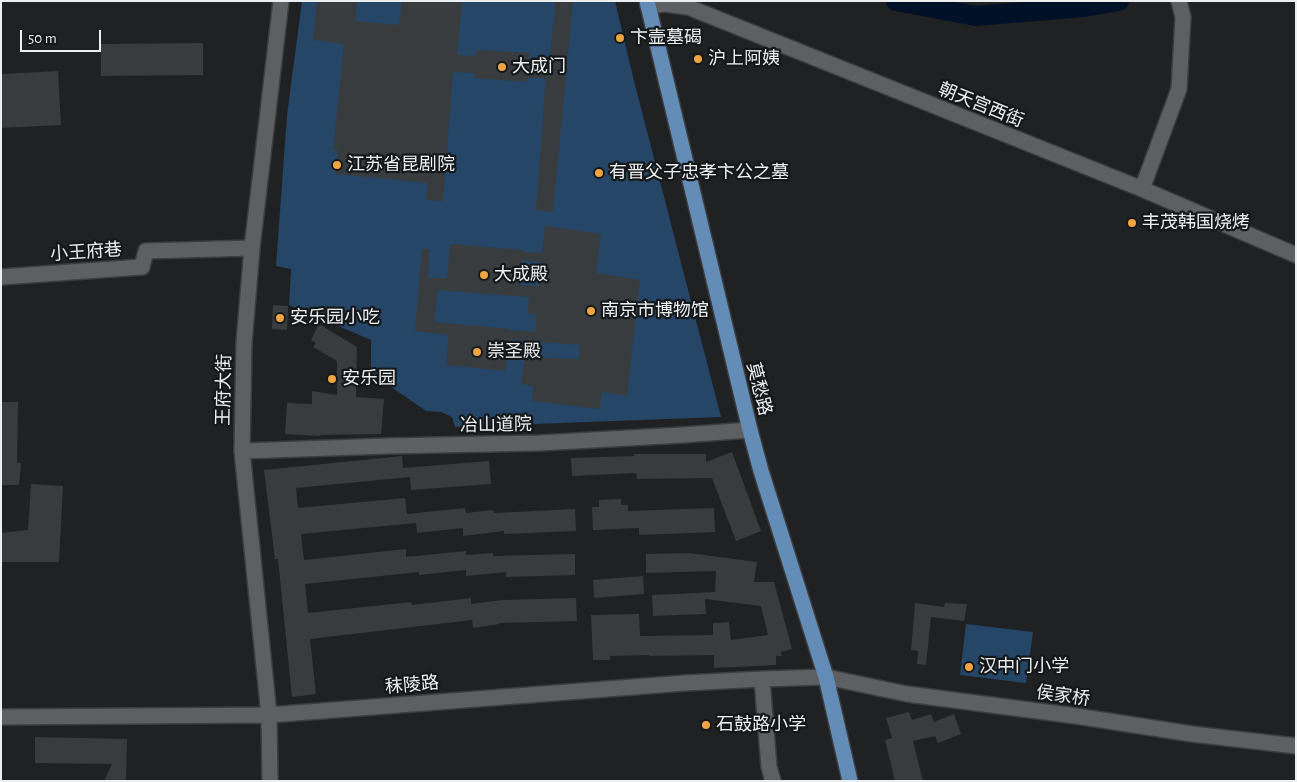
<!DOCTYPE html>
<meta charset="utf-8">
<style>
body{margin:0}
#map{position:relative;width:1297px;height:782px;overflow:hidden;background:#1f2123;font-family:"Alegreya Sans",sans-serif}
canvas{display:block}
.frame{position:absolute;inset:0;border:2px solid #edeef0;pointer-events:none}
.scale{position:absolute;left:20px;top:30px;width:81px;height:22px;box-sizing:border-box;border:2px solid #edeef0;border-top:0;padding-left:6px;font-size:15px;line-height:18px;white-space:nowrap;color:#edeef0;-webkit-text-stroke:4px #15181a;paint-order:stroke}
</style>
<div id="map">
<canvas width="1297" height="782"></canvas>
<div class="frame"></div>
<div class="scale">50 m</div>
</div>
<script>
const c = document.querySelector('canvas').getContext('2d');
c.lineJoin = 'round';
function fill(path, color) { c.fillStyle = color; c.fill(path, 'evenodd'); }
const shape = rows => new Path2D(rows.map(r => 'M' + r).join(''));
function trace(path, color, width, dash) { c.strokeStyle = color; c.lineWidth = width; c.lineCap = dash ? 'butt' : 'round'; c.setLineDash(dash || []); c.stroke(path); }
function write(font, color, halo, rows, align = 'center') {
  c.font = font + ' "Alegreya Sans","Noto Sans SC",sans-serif'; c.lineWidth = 4.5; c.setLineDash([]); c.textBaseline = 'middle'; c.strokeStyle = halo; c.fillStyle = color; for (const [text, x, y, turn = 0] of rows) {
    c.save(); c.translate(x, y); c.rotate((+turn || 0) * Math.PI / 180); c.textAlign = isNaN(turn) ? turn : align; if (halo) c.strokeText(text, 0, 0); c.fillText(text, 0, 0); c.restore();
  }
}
const green = shape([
 [302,1,615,1,634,81,721,417,455,427,452,417,441,412,426,411,371,373,371,340,289,305,291,269,276,266,287,115],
 [966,624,1033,632,1026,683,960,675]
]);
const river = shape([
 [896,1,976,16,1084,7,1119,1]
]);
const building = shape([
 [317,1,357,1,355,21,399,25,402,1,462,1,457,55,476,56,477,50,530,53,529,61,549,62,556,1,573,1,553,212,536,210,546,78,528,78,528,82,475,78,475,73,453,72,443,201,426,200,428,183,336,174,338,150,333,150,344,44,313,40],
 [203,43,203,75,101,76,101,44],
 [58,71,61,125,1,128,1,74],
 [545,226,601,234,596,273,640,280,627,396,602,392,600,409,532,401,533,386,521,384,525,357,579,359,580,345,509,339,505,371,446,365,449,335,415,331,422,249,429,249,428,278,447,278,450,244,523,250,523,252,542,253],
 [522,260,541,262,539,286,520,285],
 [437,290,529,297,528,314,536,314,535,332,509,330,510,329,435,322],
 [273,305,288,306,287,330,272,329],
 [319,324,357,347,356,397,384,399,381,434,320,435,320,436,285,434,287,403,312,404,312,391,337,395,337,361,313,347,316,343,311,340],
 [1,402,18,402,17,463,21,463,19,485,1,485],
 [732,452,761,531,736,541,712,478,637,479,636,473,572,476,571,458,634,456,634,454,706,454,706,462],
 [402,456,403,468,489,461,491,484,411,490,410,477,296,488,298,508,405,498,407,514,465,508,466,513,493,510,494,513,575,509,576,531,504,534,504,531,463,536,463,528,417,533,416,523,301,534,304,560,406,549,406,557,466,551,466,555,493,553,493,556,575,554,575,575,506,577,506,572,466,576,466,570,419,575,419,572,305,584,308,613,411,602,412,605,471,598,471,604,502,600,576,598,577,621,499,623,499,624,473,628,472,620,310,639,316,694,292,697,278,559,275,559,264,470],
 [31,484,63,486,59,562,1,562,1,533,28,530],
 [621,499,621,505,628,505,628,511,714,508,715,532,639,535,639,528,593,530,592,507,599,507,599,500],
 [689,553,757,562,754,582,774,582,792,649,781,652,782,656,776,656,776,665,714,668,714,655,649,656,649,655,610,656,610,660,593,660,591,615,639,614,640,636,713,635,713,623,729,622,731,640,768,635,761,606,705,599,706,614,653,616,652,595,715,592,716,571,646,573,646,554],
 [643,576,644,594,594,598,593,580],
 [915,603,944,607,945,603,967,604,964,621,931,617,926,665,917,664,918,651,911,650],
 [909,712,912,720,931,714,934,722,954,714,961,734,938,743,935,736,913,741,923,781,895,781,885,740,892,738,886,718],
 [35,737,127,739,126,781,104,781,112,764,35,763]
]);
const minor = shape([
 [648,6,664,4,688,7,1142,189,1296,255],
 [1142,189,1179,89,1183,17,1179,1],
 [1,277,142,267,146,251,252,248],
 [242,451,387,446,539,443,682,435,750,430],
 [762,679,769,767,773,781],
 [1,717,269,715,685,683,762,679,826,677,907,694,1076,716,1192,734,1296,746],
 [270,781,269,715,242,451,244,343,252,248,281,1]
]);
const major = shape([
 [647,1,750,430,761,471,826,677,850,781]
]);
const markers = [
 [620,38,5,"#f1a540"],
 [698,59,5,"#f1a540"],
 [502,67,5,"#f1a540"],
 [337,165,5,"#f1a540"],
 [599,173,5,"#f1a540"],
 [1132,223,5,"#f1a540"],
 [484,275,5,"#f1a540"],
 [591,311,5,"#f1a540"],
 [280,318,5,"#f1a540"],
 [477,352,5,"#f1a540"],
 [332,379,5,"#f1a540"],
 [969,667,5,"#f1a540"],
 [706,725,5,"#f1a540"]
];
const poiNames = [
 ["卞壸墓碣",630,38],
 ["沪上阿姨",708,59],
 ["大成门",512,67],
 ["江苏省昆剧院",347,165],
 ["有晋父子忠孝卞公之墓",609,173],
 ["丰茂韩国烧烤",1142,223],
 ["大成殿",494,275],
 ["南京市博物馆",601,311],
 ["安乐园小吃",290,318],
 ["崇圣殿",487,352],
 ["安乐园",342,379],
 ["汉中门小学",979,667],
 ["石鼓路小学",716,725]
];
const streetNames = [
 ["朝天宫西街",981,105,22],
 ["小王府巷",86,252,-4],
 ["莫愁路",759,389,76],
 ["王府大街",224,390,-89],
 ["冶山道院",496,425,-1],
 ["秣陵路",412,685,-5],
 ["侯家桥",1063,696,8]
];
fill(green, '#254666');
trace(river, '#001128', 20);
fill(building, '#393c3e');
trace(minor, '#3b3d3f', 18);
trace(major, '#3b3d3f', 18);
trace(minor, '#5d5f62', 15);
trace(major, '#638db7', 15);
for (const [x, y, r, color] of markers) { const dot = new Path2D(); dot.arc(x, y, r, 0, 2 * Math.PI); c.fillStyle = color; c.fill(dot); trace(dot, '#15181a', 2); }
write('18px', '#edeef0', '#15181a', poiNames, 'left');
write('18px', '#edeef0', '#15181a', streetNames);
</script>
